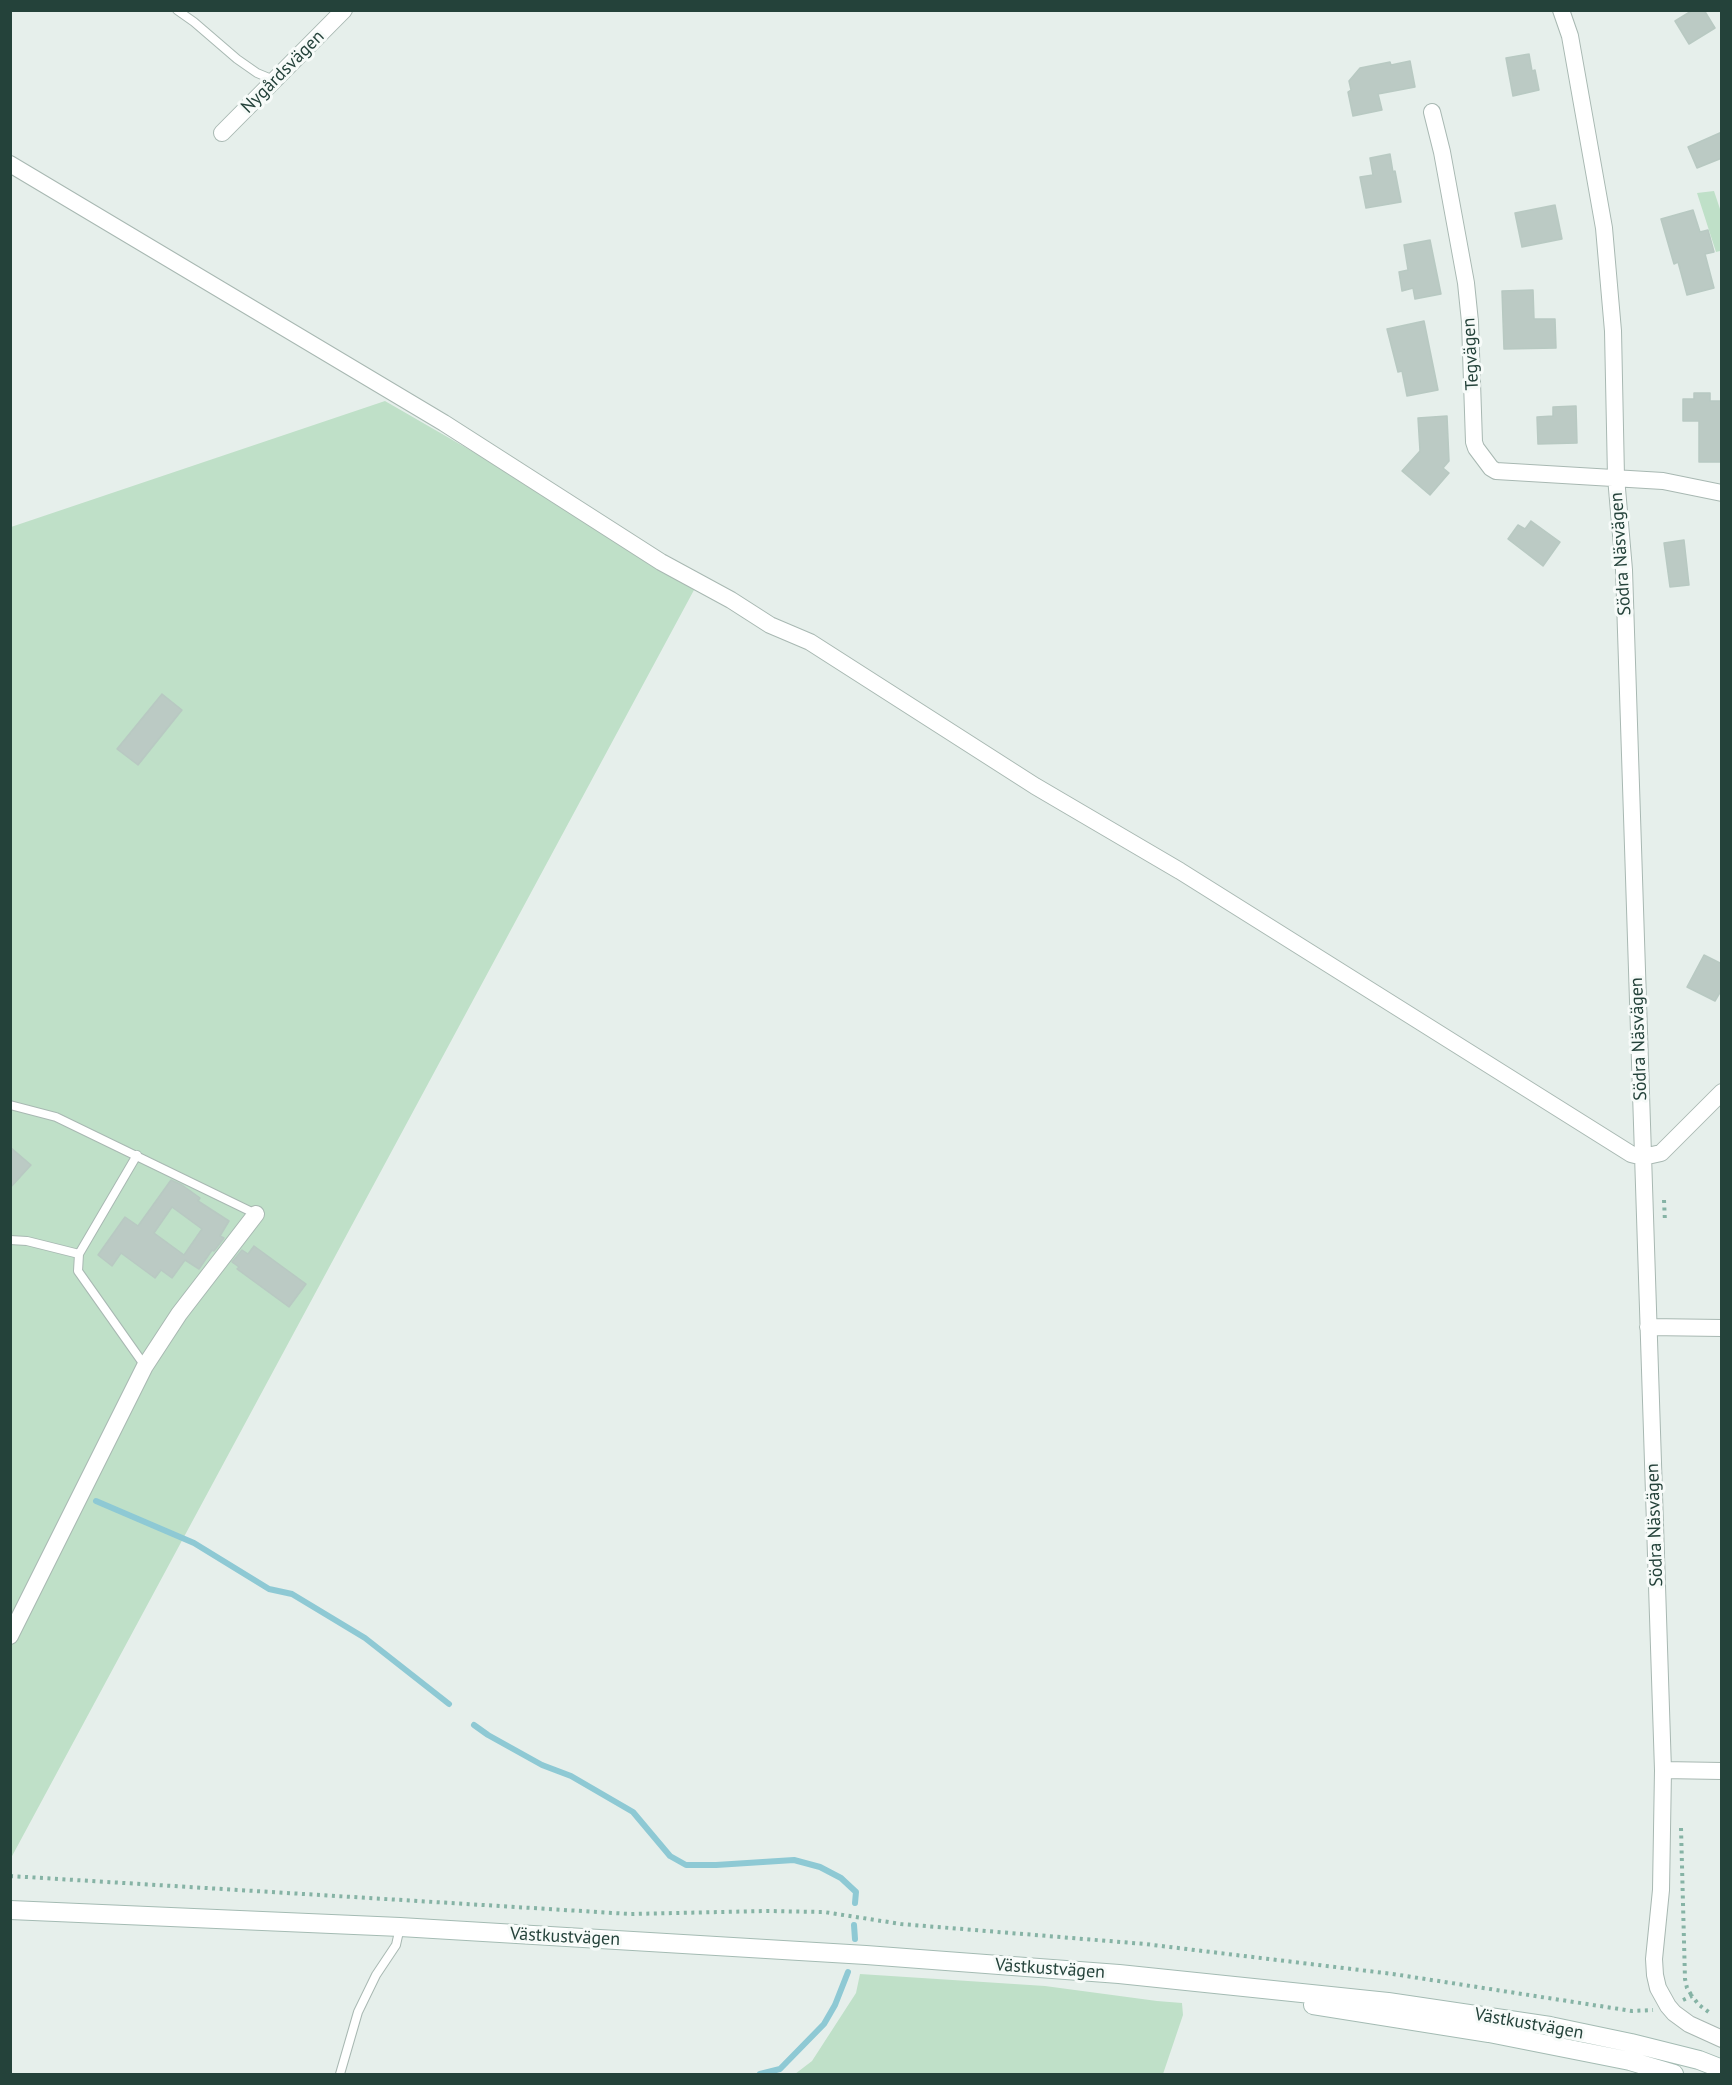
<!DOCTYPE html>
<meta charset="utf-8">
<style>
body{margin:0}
#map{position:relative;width:1732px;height:2085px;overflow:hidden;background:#e6efeb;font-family:"PT Sans",sans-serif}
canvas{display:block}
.frame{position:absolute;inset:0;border:12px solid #24423a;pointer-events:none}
</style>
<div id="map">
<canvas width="1732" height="2085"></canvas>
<div class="frame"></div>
</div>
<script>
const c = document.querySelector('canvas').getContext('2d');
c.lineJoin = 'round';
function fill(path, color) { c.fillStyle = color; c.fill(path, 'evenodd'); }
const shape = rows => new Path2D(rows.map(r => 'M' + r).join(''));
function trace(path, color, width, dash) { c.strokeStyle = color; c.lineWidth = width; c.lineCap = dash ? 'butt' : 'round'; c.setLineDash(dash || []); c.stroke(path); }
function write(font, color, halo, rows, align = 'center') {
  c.font = font + ' "PT Sans",sans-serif'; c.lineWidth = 6; c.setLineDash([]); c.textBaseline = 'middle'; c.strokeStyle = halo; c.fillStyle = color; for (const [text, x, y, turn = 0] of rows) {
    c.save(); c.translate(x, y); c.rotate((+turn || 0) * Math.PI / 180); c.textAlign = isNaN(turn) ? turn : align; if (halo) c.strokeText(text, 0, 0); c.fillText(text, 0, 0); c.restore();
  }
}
const green = shape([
 [1714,191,1721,212,1721,255,1720,251,1716,252,1697,193],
 [385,401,522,480,694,590,11,1858,11,527],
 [860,1974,1045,1986,1157,2001,1182,2003,1183,2015,1163,2074,795,2074,812,2061,856,1993]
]);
const stream = shape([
 [96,1501,194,1543,269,1589,292,1594,365,1638,449,1704],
 [474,1725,488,1735,542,1765,571,1776,633,1812,670,1856,686,1865,716,1865,794,1860,820,1867,841,1878,856,1892,855,1903],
 [854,1925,855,1939],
 [760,2074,780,2069,824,2024,835,2005,848,1972]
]);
const building = shape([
 [1693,10,1704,10,1715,28,1689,44,1675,21,1693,10],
 [1529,54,1532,71,1535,70,1539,90,1513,96,1506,58,1529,54],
 [1410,61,1415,87,1378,94,1382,110,1353,116,1348,92,1351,90,1349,81,1360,68,1390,62,1391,65,1410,61],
 [1722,132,1722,158,1697,168,1688,147,1722,132],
 [1390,154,1393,172,1395,171,1401,202,1366,208,1360,177,1373,175,1370,158,1390,154],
 [1555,205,1562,239,1522,247,1515,213,1555,205],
 [1693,210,1700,232,1708,230,1714,252,1705,254,1714,288,1687,295,1678,262,1674,264,1661,219,1693,210],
 [1430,240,1441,294,1415,299,1413,288,1402,291,1399,272,1408,270,1404,245,1430,240],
 [1533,290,1534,319,1555,319,1556,348,1504,349,1502,291,1533,290],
 [1424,321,1438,390,1407,396,1402,371,1398,372,1387,329,1424,321],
 [1694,393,1710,393,1710,401,1722,401,1722,462,1699,462,1699,421,1683,421,1683,399,1694,399,1694,393],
 [1576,406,1577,443,1538,444,1537,417,1553,416,1553,407,1576,406],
 [1447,416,1449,461,1443,468,1449,473,1430,495,1402,471,1420,451,1418,418,1447,416],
 [1531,521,1560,542,1543,566,1508,539,1518,525,1525,529,1531,521],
 [1684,540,1689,585,1670,587,1664,543,1684,540],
 [162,694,182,710,138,765,117,749,162,694],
 [1704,955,1722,964,1722,989,1715,1001,1687,987,1704,955],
 [10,1147,31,1165,10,1188,10,1147],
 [171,1180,182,1185,200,1198,198,1201,229,1221,220,1236,224,1238,214,1251,212,1250,199,1269,185,1260,172,1278,161,1270,155,1278,121,1253,112,1266,98,1255,125,1217,138,1226,171,1180],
 [172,1207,202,1229,184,1255,154,1233,172,1207],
 [254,1246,306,1284,289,1307,237,1269,239,1267,232,1262,242,1250,248,1254,254,1246]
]);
const path = shape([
 [1664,1200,1665,1222],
 [1681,1828,1685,1979,1687,1988,1692,1996],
 [10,1876,630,1914,767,1911,824,1912,901,1924,1145,1944,1393,1974,1632,2011,1653,2010],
 [1683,2000,1692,1996,1699,2005,1710,2013]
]);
const lane = shape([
 [177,10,194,22,237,59,257,73,274,80],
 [10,1105,56,1117,256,1214],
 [137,1155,79,1254,78,1271,145,1366],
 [10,1240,27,1241,79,1254],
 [340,2074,358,2012,376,1975,396,1945,400,1927]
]);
const street = shape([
 [1561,10,1570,36,1604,228,1613,331,1616,477,1624,570,1663,1770,1661,1890,1654,1959,1655,1975,1658,1988,1668,2006,1674,2013,1689,2024,1722,2039],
 [1432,112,1442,152,1466,283,1470,322,1474,442,1476,448,1491,468,1496,471,1663,481,1722,493],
 [222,133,344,10],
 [10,164,444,423,661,562,731,600,770,625,810,642,1035,786,1180,871,1631,1154,1643,1157,1661,1153,1722,1092],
 [1648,1327,1722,1328],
 [10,1636,145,1366,179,1314,256,1214],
 [1663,1770,1722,1771]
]);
const secondary = shape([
 [10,1910,400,1927,866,1955,1119,1974,1388,2002,1550,2026,1631,2043,1699,2060,1722,2069],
 [1313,2005,1489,2033,1630,2061,1674,2074]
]);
const streetNames = [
 ["Nygårdsvägen",283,72,-45],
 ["Tegvägen",1471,354,-93],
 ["Södra Näsvägen",1621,554,-94],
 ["Södra Näsvägen",1639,1039,-92],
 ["Södra Näsvägen",1655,1525,-92],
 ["Västkustvägen",565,1937,3],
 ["Västkustvägen",1050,1969,4],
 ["Västkustvägen",1529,2024,10]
];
fill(green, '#bfe0c8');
trace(stream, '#8ec9d4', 6);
fill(building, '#bbcac4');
trace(building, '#b8c9c2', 1.5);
trace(lane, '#a8b8b2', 10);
trace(street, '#a8b8b2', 18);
trace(secondary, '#a4bbb3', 20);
trace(path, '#86b3a5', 4, [3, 4.5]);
trace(lane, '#fff', 8);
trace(street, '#fff', 16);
trace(secondary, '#fff', 18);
write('18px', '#24423a', '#f7fbf9', streetNames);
</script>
